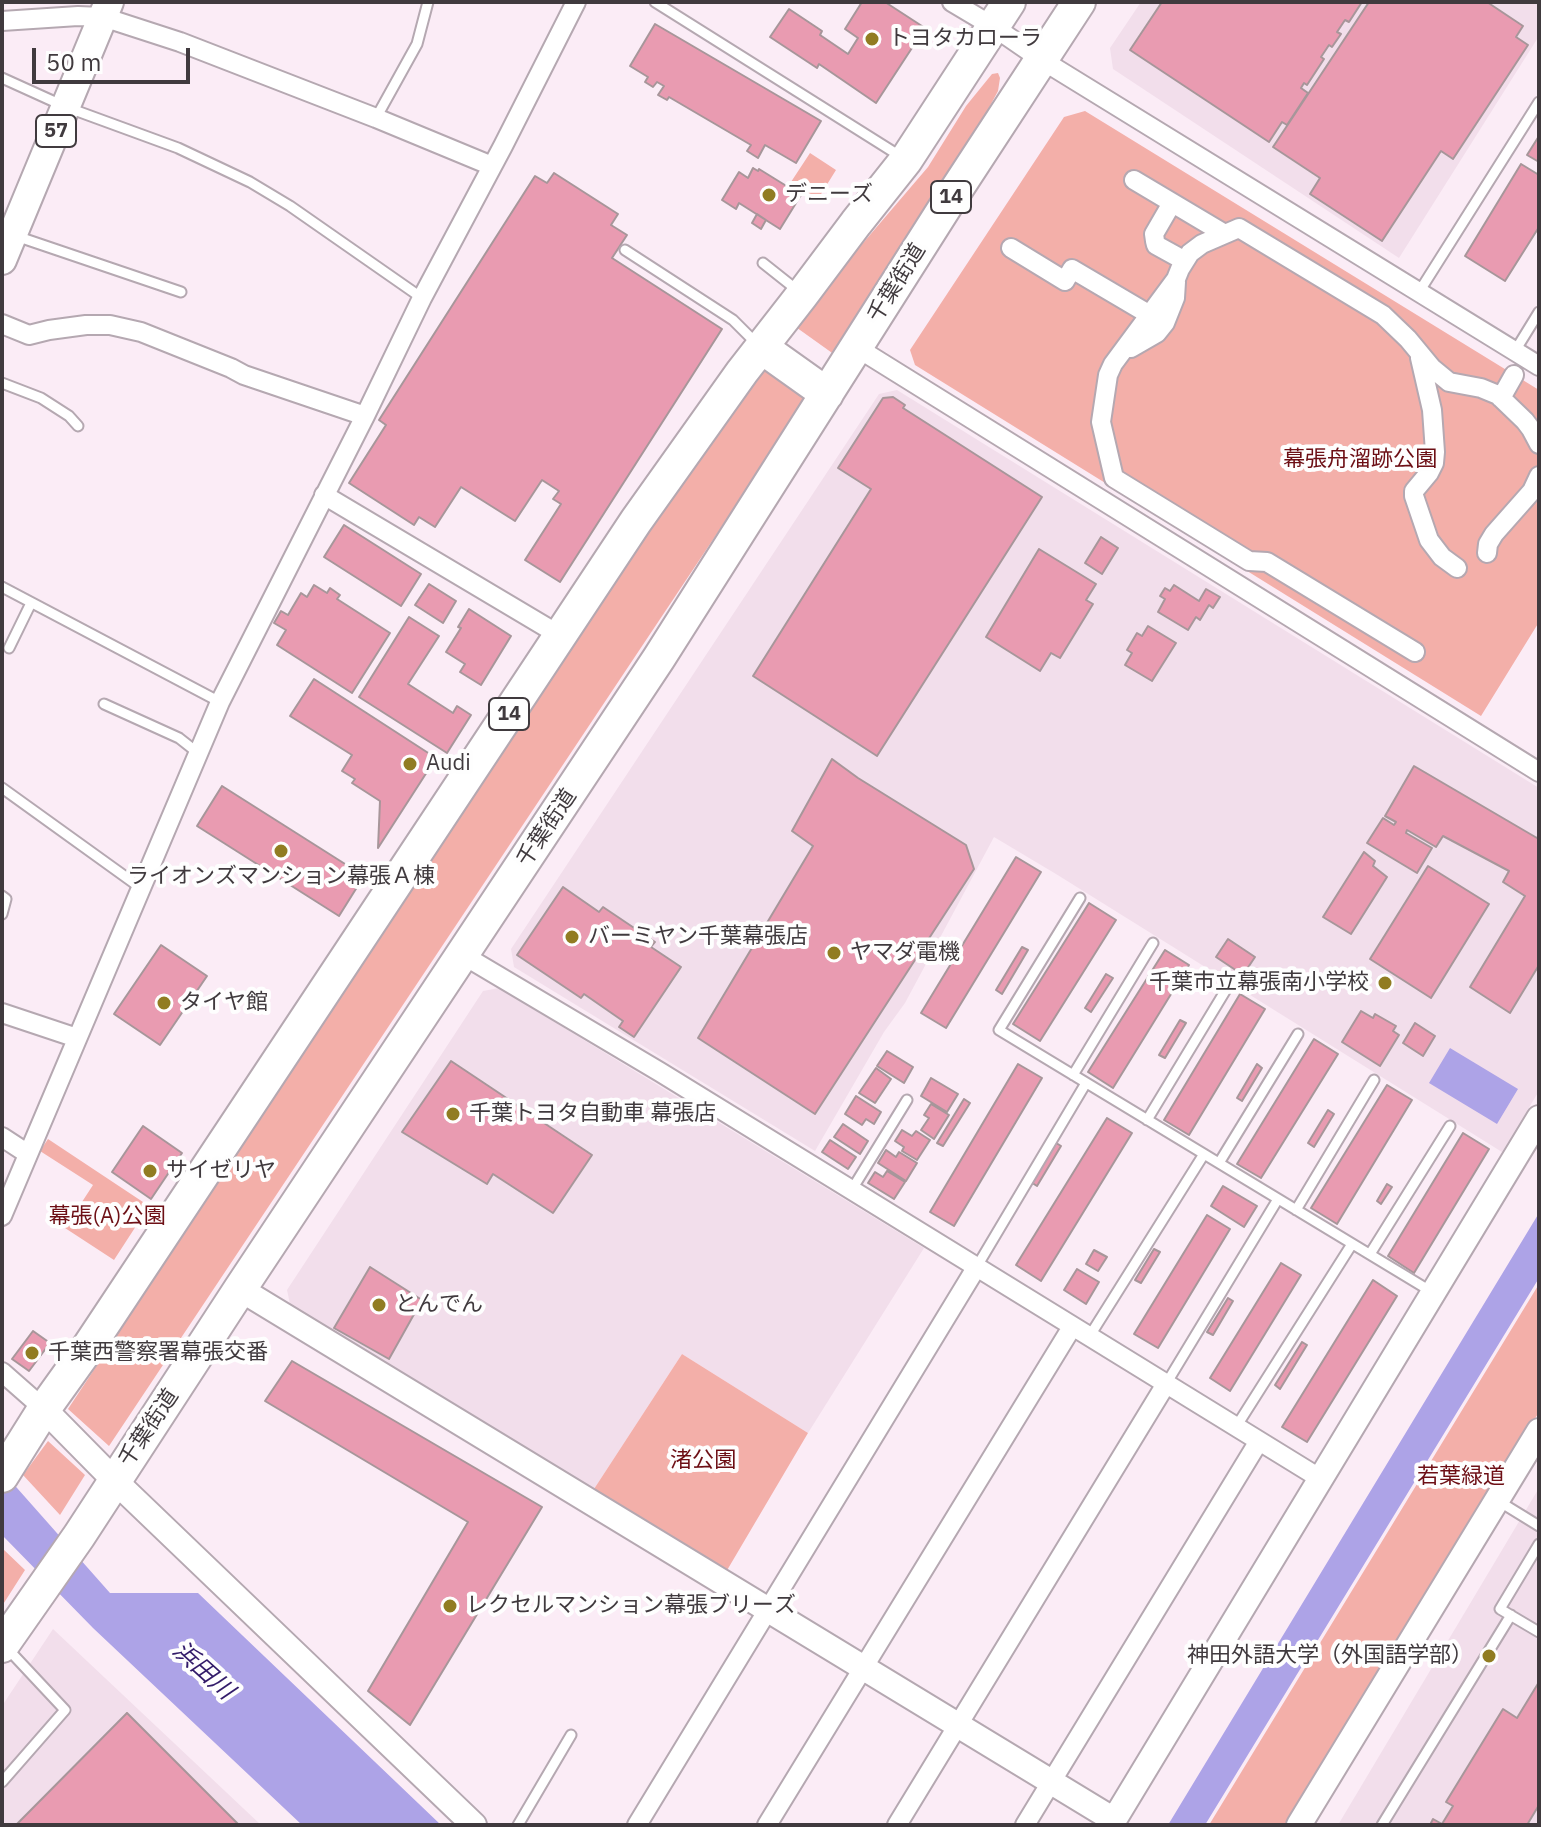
<!DOCTYPE html>
<meta charset="utf-8">
<style>
body{margin:0}
#map{position:relative;width:1541px;height:1827px;overflow:hidden;background:#fbecf6;font-family:"IBM Plex Sans",sans-serif}
canvas{display:block}
.frame{position:absolute;inset:0;border:4px solid #403a3e;pointer-events:none}
.scale{position:absolute;left:32px;top:48px;width:158px;height:36px;box-sizing:border-box;border:4px solid #403a3e;border-top:0;padding-left:10px;font-size:24px;line-height:28px;white-space:nowrap;color:#403a3e;-webkit-text-stroke:6px #fefefe;paint-order:stroke}
</style>
<div id="map">
<canvas width="1541" height="1827"></canvas>
<div class="frame"></div>
<div class="scale">50 m</div>
</div>
<script>
const c = document.querySelector('canvas').getContext('2d');
c.lineJoin = 'round';
function fill(path, color) { c.fillStyle = color; c.fill(path, 'evenodd'); }
const shape = rows => new Path2D(rows.map(r => 'M' + r).join(''));
function trace(path, color, width, dash) { c.strokeStyle = color; c.lineWidth = width; c.lineCap = dash ? 'butt' : 'round'; c.setLineDash(dash || []); c.stroke(path); }
function write(font, color, halo, rows, align = 'center') {
  c.font = font + ' "IBM Plex Sans","Noto Sans JP",sans-serif'; c.lineWidth = 8; c.setLineDash([]); c.textBaseline = 'middle'; c.strokeStyle = halo; c.fillStyle = color; for (const [text, x, y, turn = 0] of rows) {
    c.save(); c.translate(x, y); c.rotate((+turn || 0) * Math.PI / 180); c.textAlign = isNaN(turn) ? turn : align; if (halo) c.strokeText(text, 0, 0); c.fillText(text, 0, 0); c.restore();
  }
}
const built = shape([
 [1141,2,1539,2,1539,36,1399,258,1113,69,1110,48],
 [897,390,1539,788,1539,1091,1502,1152,1056,874,994,837,905,1003,884,1032,815,1151,514,967,511,949,879,394],
 [499,988,924,1248,808,1433,682,1354,594,1489,290,1304,287,1290,483,991],
 [1539,1488,1539,1825,1338,1825],
 [53,1629,261,1825,2,1825,2,1706]
]);
const green = shape([
 [998,73,1000,78,998,91,983,119,835,355,793,325,928,167,966,106,992,74],
 [1085,111,1539,390,1539,622,1481,716,915,365,910,350,1064,117],
 [810,153,836,170,818,199,791,182],
 [760,367,764,368,805,397,806,400,109,1446,68,1409,582,632],
 [48,1139,149,1206,114,1260,65,1228,93,1185,40,1151],
 [1539,1284,1539,1412,1287,1825,1209,1825],
 [682,1354,808,1433,726,1572,594,1489],
 [48,1441,85,1475,60,1515,23,1475],
 [2,1548,25,1570,2,1606]
]);
const water = shape([
 [1450,1048,1518,1089,1497,1124,1429,1083],
 [1539,1213,1539,1278,1205,1825,1168,1825],
 [2,1471,110,1593,198,1593,441,1825,302,1825,93,1628,2,1535]
]);
const building = shape([
 [862,2,885,2,925,28,876,103,819,64,817,68,770,37,789,9,822,31,820,35,848,54,858,38,845,29,862,2],
 [1162,2,1362,2,1349,22,1345,20,1337,32,1341,34,1332,47,1329,45,1321,57,1324,59,1307,85,1304,83,1301,88,1308,93,1287,125,1282,122,1269,142,1130,50,1162,2],
 [1369,2,1487,2,1523,26,1516,37,1528,45,1453,159,1441,151,1382,241,1310,194,1320,178,1273,147,1369,2],
 [655,24,821,121,796,163,765,145,758,158,747,151,751,145,669,97,667,100,658,95,664,86,657,82,653,87,645,82,648,77,630,66,655,24],
 [1539,136,1539,162,1527,155,1539,136],
 [1521,164,1539,175,1539,227,1505,281,1465,256,1521,164],
 [753,168,758,171,759,169,801,195,780,229,739,203,736,209,722,200,739,172,748,178,753,168],
 [554,173,618,214,611,225,627,235,612,258,722,329,560,582,525,560,561,504,553,499,559,491,542,480,515,521,461,487,435,527,419,517,414,525,349,483,386,425,379,420,535,176,547,183,554,173],
 [757,214,766,220,761,229,752,223,757,214],
 [893,397,905,405,903,408,1042,497,877,756,753,676,871,489,838,468,883,398,893,397],
 [344,525,421,574,401,606,324,557,344,525],
 [1101,537,1118,548,1102,574,1085,563,1101,537],
 [1039,549,1096,584,1086,600,1093,604,1060,658,1051,653,1040,671,986,637,1039,549],
 [429,584,456,601,443,623,415,605,429,584],
 [314,585,327,593,330,588,340,595,337,599,390,633,352,693,277,645,286,630,274,623,281,611,288,615,301,593,307,597,314,585],
 [1174,585,1199,601,1206,589,1220,597,1213,608,1209,605,1200,620,1196,617,1188,630,1158,612,1165,599,1160,596,1165,588,1170,591,1174,585],
 [469,609,511,636,481,685,460,672,465,664,446,652,461,628,458,627,469,609],
 [409,617,439,636,408,684,453,713,457,706,471,715,447,753,359,697,409,617],
 [1148,626,1176,643,1152,681,1125,665,1132,653,1127,650,1137,633,1142,636,1148,626],
 [314,679,436,758,378,848,380,801,352,783,355,779,342,771,352,755,290,716,314,679],
 [832,759,858,778,966,845,974,869,815,1114,698,1038,813,846,792,831,832,759],
 [1414,766,1537,838,1539,836,1539,965,1510,1013,1470,987,1525,896,1503,882,1509,871,1443,836,1436,847,1407,830,1406,833,1432,848,1417,873,1367,843,1383,818,1394,825,1396,822,1385,816,1414,766],
 [222,786,364,876,339,916,197,826,222,786],
 [1364,852,1375,861,1373,866,1387,877,1351,934,1323,917,1364,852],
 [1016,857,1041,872,946,1028,921,1013,1016,857],
 [1428,866,1489,904,1431,998,1370,959,1428,866],
 [563,887,599,912,603,907,655,942,651,947,681,967,634,1037,619,1027,623,1021,584,994,581,998,517,955,563,887],
 [1089,903,1116,920,1040,1041,1013,1024,1089,903],
 [1228,939,1255,957,1243,975,1216,957,1228,939],
 [161,945,207,976,160,1045,114,1014,161,945],
 [1022,947,1028,950,1002,994,996,990,1022,947],
 [1165,950,1189,965,1113,1088,1088,1072,1165,950],
 [1106,974,1113,978,1091,1012,1085,1008,1106,974],
 [1240,994,1265,1009,1189,1135,1164,1120,1240,994],
 [1361,1011,1373,1018,1375,1014,1396,1026,1393,1031,1399,1035,1380,1066,1342,1042,1361,1011],
 [1180,1020,1186,1023,1165,1058,1159,1055,1180,1020],
 [1415,1023,1435,1036,1423,1056,1403,1043,1415,1023],
 [1314,1039,1338,1054,1261,1178,1237,1164,1314,1039],
 [887,1051,913,1067,904,1083,877,1066,887,1051],
 [451,1061,592,1155,553,1213,493,1174,487,1184,402,1132,451,1061],
 [1018,1064,1042,1078,954,1226,930,1212,1018,1064],
 [1257,1064,1262,1068,1242,1101,1237,1098,1257,1064],
 [876,1068,891,1079,875,1103,859,1093,876,1068],
 [931,1078,958,1094,947,1112,921,1096,931,1078],
 [1387,1085,1412,1100,1337,1224,1311,1208,1387,1085],
 [856,1096,881,1112,874,1124,866,1119,862,1125,845,1114,856,1096],
 [964,1099,970,1103,943,1146,937,1143,964,1099],
 [931,1104,949,1115,934,1139,921,1130,929,1118,924,1115,931,1104],
 [1328,1110,1334,1114,1314,1147,1308,1143,1328,1110],
 [1107,1118,1132,1133,1041,1281,1016,1265,1107,1118],
 [843,1124,868,1141,860,1154,834,1137,843,1124],
 [143,1126,182,1153,151,1199,112,1172,143,1126],
 [902,1130,912,1136,916,1131,930,1140,917,1160,902,1151,904,1147,895,1141,902,1130],
 [1463,1133,1489,1149,1414,1273,1388,1256,1463,1133],
 [830,1140,856,1157,848,1169,822,1152,830,1140],
 [1053,1141,1061,1146,1037,1186,1029,1181,1053,1141],
 [886,1150,896,1157,899,1152,917,1163,906,1181,878,1163,886,1150],
 [887,1171,905,1182,894,1199,868,1183,875,1172,883,1177,887,1171],
 [1387,1184,1392,1187,1381,1204,1377,1201,1387,1184],
 [1223,1186,1257,1206,1244,1227,1211,1206,1223,1186],
 [1207,1215,1230,1229,1158,1348,1134,1334,1207,1215],
 [1154,1249,1160,1252,1141,1283,1135,1280,1154,1249],
 [1094,1250,1107,1257,1098,1271,1086,1264,1094,1250],
 [1281,1263,1301,1275,1230,1391,1210,1378,1281,1263],
 [370,1267,422,1300,389,1359,334,1328,370,1267],
 [1077,1269,1099,1282,1086,1304,1064,1290,1077,1269],
 [1373,1280,1397,1296,1307,1442,1282,1427,1373,1280],
 [1228,1298,1233,1301,1213,1335,1207,1332,1228,1298],
 [33,1331,50,1343,29,1371,12,1359,33,1331],
 [1302,1342,1307,1345,1280,1389,1275,1385,1302,1342],
 [292,1361,542,1507,410,1725,368,1691,468,1522,265,1401,292,1361],
 [1539,1682,1539,1805,1527,1825,1430,1825,1433,1819,1442,1824,1453,1806,1446,1802,1503,1709,1517,1718,1539,1682],
 [127,1713,239,1825,16,1825,127,1713]
]);
const lane = shape([
 [655,2,900,156],
 [2,78,66,107,178,148,250,182,290,206,422,298],
 [376,118,417,44,428,2],
 [16,236,181,292],
 [625,250,733,320,758,345],
 [763,263,797,290],
 [1419,292,1539,102],
 [1515,351,1539,312],
 [2,383,41,398,69,416,78,426],
 [2,587,220,702],
 [9,648,31,603],
 [104,704,179,738,198,753],
 [2,788,141,888],
 [2,896,6,899,2,914],
 [1080,898,999,1030,1432,1292],
 [1073,1075,1153,943],
 [1147,1120,1227,988],
 [1219,1163,1298,1034],
 [851,1191,907,1100],
 [1296,1210,1374,1080],
 [1370,1254,1450,1126],
 [976,1268,1086,1083],
 [1089,1337,1204,1154],
 [1166,1384,1278,1199],
 [1236,1427,1352,1244],
 [1500,1502,1539,1526],
 [1539,1544,1500,1609,1539,1632],
 [2,1782,65,1710,6,1647],
 [518,1825,571,1735],
 [1382,1825,1511,1615]
]);
const street = shape([
 [952,2,994,27,1042,60,1539,366],
 [2,21,78,16,103,17,180,42,376,118,492,166],
 [1134,180,1223,233],
 [1172,203,1154,234,1155,241,1156,245,1185,261],
 [1011,248,1065,281,1072,269,1150,315],
 [2,324,29,335,49,330,86,325,110,325,141,332,231,368,244,375,365,416],
 [856,347,1539,772],
 [1131,348,1157,333,1165,323,1175,298,1176,282],
 [1420,358,1432,410,1435,452,1434,463,1429,473,1414,491,1414,496,1429,540,1442,557,1457,568],
 [1501,398,1514,375],
 [324,495,561,636],
 [1487,553,1488,544,1494,534,1532,491,1539,476],
 [1415,652,1267,562,1249,561,1114,478,1101,422,1108,375,1113,364,1176,279,1180,269,1190,253,1202,244,1239,228,1383,315,1408,339,1432,368,1449,382,1481,388,1498,395,1525,421,1531,429,1539,444],
 [463,955,660,1072,1321,1479],
 [2,1013,77,1038],
 [2,1137,28,1154],
 [2,1216,220,702,365,416,422,298,503,146,576,2],
 [2,1372,44,1409],
 [637,1825,976,1268],
 [767,1825,1072,1327],
 [897,1825,1166,1384],
 [1025,1825,1259,1441]
]);
const secondary = shape([
 [240,1289,1114,1820],
 [44,1409,114,1480,474,1825],
 [1111,1825,1539,1118],
 [1299,1825,1539,1431]
]);
const primary = shape([
 [2,260,109,2]
]);
const highway = shape([
 [761,347,827,394],
 [2,1476,44,1409,87,1349,241,1117,636,521,742,372,802,295,856,223,906,160,1009,2],
 [2,1646,79,1536,240,1289,659,658,947,204,1079,2]
]);
const markers = [
 [872,39,8,"#917c22"],
 [769,195,8,"#917c22"],
 [410,764,8,"#917c22"],
 [281,851,8,"#917c22"],
 [572,937,8,"#917c22"],
 [834,953,8,"#917c22"],
 [1385,983,8,"#917c22"],
 [164,1003,8,"#917c22"],
 [453,1114,8,"#917c22"],
 [150,1171,8,"#917c22"],
 [379,1305,8,"#917c22"],
 [32,1353,8,"#917c22"],
 [450,1606,8,"#917c22"],
 [1489,1656,8,"#917c22"]
];
const shields = [
 [56,131,40],
 [951,197,40],
 [509,714,40]
];
const shieldNames = [
 ["57",56,131],
 ["14",951,197],
 ["14",509,714]
];
const poiNames = [
 ["トヨタカローラ",888,39],
 ["デニーズ",785,195],
 ["Audi",426,764],
 ["ライオンズマンション幕張Ａ棟",281,877,"center"],
 ["バーミヤン千葉幕張店",588,937],
 ["ヤマダ電機",850,953],
 ["千葉市立幕張南小学校",1369,983,"right"],
 ["タイヤ館",180,1003],
 ["千葉トヨタ自動車 幕張店",469,1114],
 ["サイゼリヤ",166,1171],
 ["とんでん",395,1305],
 ["千葉西警察署幕張交番",48,1353],
 ["レクセルマンション幕張ブリーズ",466,1606],
 ["神田外語大学（外国語学部）",1473,1656,"right"]
];
const streetNames = [
 ["千葉街道",897,283,-58],
 ["千葉街道",547,828,-56],
 ["千葉街道",149,1428,-56]
];
const parkNames = [
 ["幕張舟溜跡公園",1360,460],
 ["幕張(A)公園",107,1217],
 ["渚公園",703,1461],
 ["若葉緑道",1461,1477]
];
const waterNames = [
 ["浜田川",203,1671,42]
];
fill(built, '#f2deeb');
fill(green, '#f3afa9');
fill(water, '#ada3e7');
fill(building, '#e99bb1');
trace(building, '#a7969a', 2);
trace(lane, '#b5a8b1', 13);
trace(street, '#b5a8b1', 22);
trace(secondary, '#b5a8b1', 28);
trace(primary, '#b5a8b1', 32);
trace(highway, '#b5a8b1', 36);
trace(lane, '#fff', 9);
trace(street, '#fff', 18);
trace(secondary, '#fff', 24);
trace(primary, '#fff', 28);
trace(highway, '#fff', 32);
for (const [x, y, r, color] of markers) { const dot = new Path2D(); dot.arc(x, y, r, 0, 2 * Math.PI); c.fillStyle = color; c.fill(dot); trace(dot, '#fefefe', 3); }
for (const [x, y, w] of shields) { const box = new Path2D(); box.roundRect(x - w / 2, y - 16, w, 32, 6); c.fillStyle = '#fefefe'; c.fill(box); trace(box, '#403a3e', 2); }
write('bold 20px', '#403a3e', null, shieldNames);
write('22px', '#403a3e', '#fefefe', poiNames, 'left');
write('22px', '#403a3e', '#fefefe', streetNames);
write('22px', '#6d0f15', '#fefefe', parkNames);
write('italic 24px', '#321b69', '#fefefe', waterNames);
</script>
